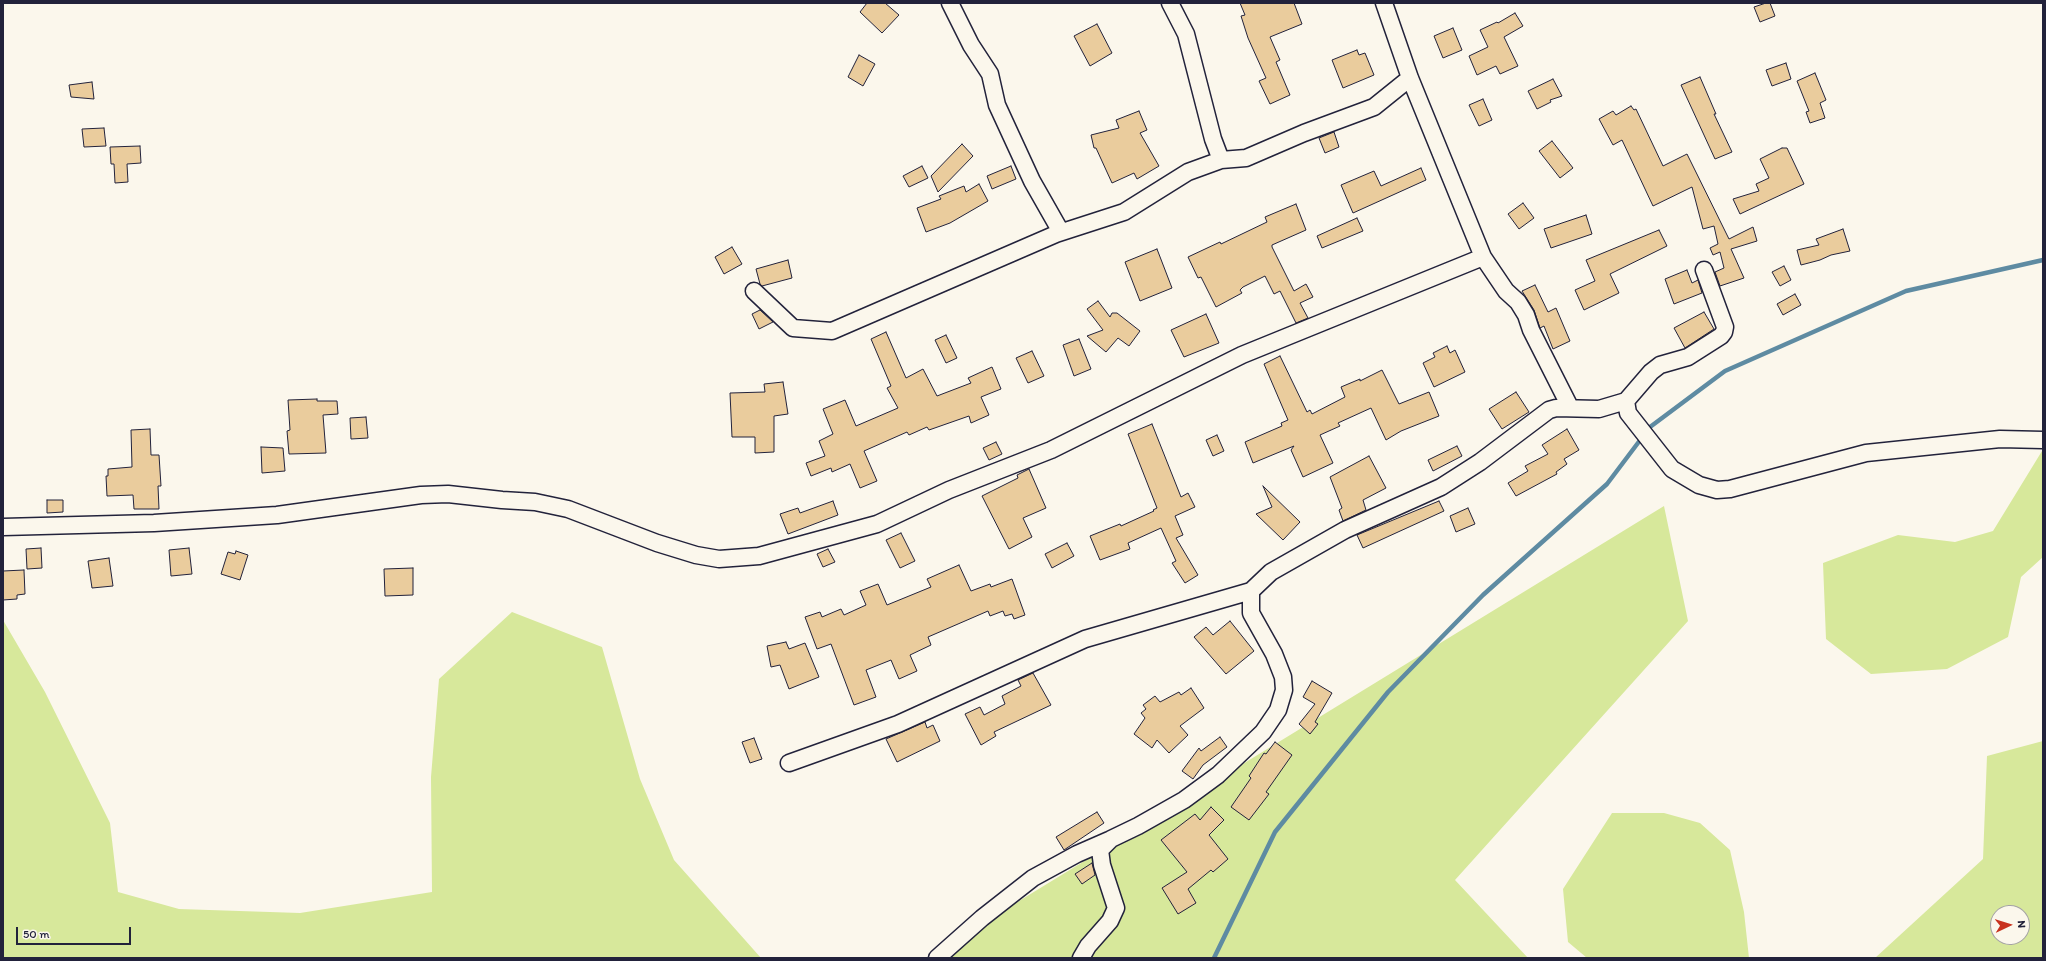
<!DOCTYPE html>
<style>
body{margin:0}
#map{position:relative;width:2046px;height:961px;overflow:hidden;background:#fbf7ec;font-family:Itim,sans-serif}
canvas{display:block}
.frame{position:absolute;inset:0;border:4px solid #22223b;pointer-events:none}
.north{position:absolute;left:1990px;top:905px;width:40px;height:40px;box-sizing:border-box;background:#fbf7ec;border:1px solid #a4a2a5;border-radius:50%;rotate:86deg;font-size:11px;font-weight:700;line-height:16px;text-align:center;color:#22223b}
.north::after{content:'';display:block;margin:auto;width:14px;height:18px;background:#c8321e;clip-path:polygon(50% 0,100% 100%,50% 72%,0 100%)}
.scale{position:absolute;left:16px;top:927px;width:115px;height:18px;box-sizing:border-box;border:2px solid #22223b;border-top:0;padding-left:5px;font-size:12px;line-height:14px;white-space:nowrap;color:#22223b;-webkit-text-stroke:3px #fbf7ec;paint-order:stroke}
</style>
<div id="map">
<canvas width="2046" height="961"></canvas>
<div class="frame"></div>
<div class="north">N</div>
<div class="scale">50 m</div>
</div>
<script>
const c = document.querySelector('canvas').getContext('2d');
c.lineJoin = 'round';
function fill(path, color) { c.fillStyle = color; c.fill(path, 'evenodd'); }
const shape = rows => new Path2D(rows.map(r => 'M' + r).join(''));
function trace(path, color, width, dash) { c.strokeStyle = color; c.lineWidth = width; c.lineCap = dash ? 'butt' : 'round'; c.setLineDash(dash || []); c.stroke(path); }
const green = shape([
 [2042,451,2043,557,2021,577,2008,637,1947,669,1871,674,1826,639,1823,563,1898,535,1955,542,1993,531],
 [1664,506,1688,621,1455,880,1528,958,926,958],
 [512,612,602,647,640,779,674,860,761,958,3,958,3,620,45,692,110,823,118,892,179,909,300,913,432,892,431,777,439,679],
 [2043,741,2043,958,1875,958,1983,859,1987,756],
 [1998,913,2022,913,2022,937,1998,937],
 [1612,813,1664,813,1700,823,1730,850,1744,912,1749,958,1587,958,1568,942,1563,889]
]);
const stream = shape([
 [1214,958,1275,832,1388,692,1483,595,1607,484,1650,427,1725,371,1906,291,2043,260]
]);
const building = shape([
 [867,3,885,3,899,15,882,33,860,12,867,3],
 [1240,3,1294,3,1302,24,1270,37,1280,60,1276,62,1290,95,1270,104,1259,81,1266,78,1248,38,1241,16,1245,15,1240,3],
 [1766,3,1770,3,1775,16,1760,22,1754,7,1766,3],
 [1515,13,1523,26,1504,37,1518,66,1500,74,1496,66,1477,75,1469,56,1488,47,1480,30,1497,22,1498,23,1515,13],
 [1097,24,1112,53,1090,66,1074,36,1097,24],
 [1453,28,1462,50,1443,58,1434,36,1453,28],
 [1357,50,1359,55,1365,53,1374,75,1343,88,1332,60,1357,50],
 [859,55,875,64,863,86,848,77,859,55],
 [1786,63,1791,79,1772,86,1766,70,1786,63],
 [1815,73,1826,100,1820,103,1825,118,1810,123,1806,112,1809,111,1797,81,1815,73],
 [1700,77,1716,114,1714,114,1732,152,1715,159,1681,85,1700,77],
 [1553,79,1562,96,1550,100,1551,102,1537,109,1528,91,1553,79],
 [92,82,94,99,71,97,69,85,92,82],
 [1483,99,1492,120,1479,126,1469,105,1483,99],
 [1631,106,1634,110,1636,109,1663,166,1687,154,1729,239,1753,227,1757,241,1731,249,1744,278,1720,286,1715,272,1724,268,1720,252,1713,255,1710,248,1718,244,1714,226,1703,229,1692,187,1653,206,1622,140,1613,145,1599,119,1613,111,1616,115,1631,106],
 [1139,111,1147,130,1140,133,1159,166,1137,179,1134,173,1112,183,1096,148,1094,148,1091,135,1119,128,1116,120,1139,111],
 [104,128,106,146,84,147,82,129,104,128],
 [1334,132,1339,147,1325,153,1319,138,1334,132],
 [1552,141,1573,168,1560,178,1539,151,1552,141],
 [962,144,973,156,938,192,931,176,962,144],
 [140,146,141,163,127,164,128,182,115,183,114,164,111,164,110,147,140,146],
 [1782,148,1787,148,1804,184,1740,214,1733,199,1759,191,1756,184,1769,178,1760,159,1782,148],
 [922,166,928,178,909,187,903,176,922,166],
 [1011,166,1016,179,992,189,987,176,1011,166],
 [1421,168,1426,180,1353,213,1341,185,1374,171,1381,186,1421,168],
 [979,184,988,201,950,223,926,232,917,208,941,199,939,196,964,186,966,192,979,184],
 [1523,203,1534,218,1519,229,1508,214,1523,203],
 [1296,204,1306,230,1272,245,1272,247,1294,291,1306,284,1313,297,1300,303,1308,318,1296,323,1280,291,1274,294,1265,276,1243,287,1240,290,1242,293,1216,307,1201,277,1198,278,1188,257,1220,242,1221,244,1267,222,1265,217,1296,204],
 [1586,215,1592,234,1551,248,1544,229,1586,215],
 [1357,218,1363,231,1322,248,1317,236,1357,218],
 [1843,229,1850,251,1831,255,1820,260,1801,265,1797,250,1819,245,1816,239,1843,229],
 [1659,230,1667,246,1610,274,1619,293,1584,310,1575,290,1595,281,1586,260,1659,230],
 [732,247,742,264,724,274,715,257,732,247],
 [1157,249,1172,288,1140,301,1125,262,1157,249],
 [788,260,792,278,762,286,760,284,756,269,788,260],
 [1784,266,1791,280,1780,286,1772,272,1784,266],
 [1687,270,1692,283,1698,280,1702,293,1674,304,1665,279,1687,270],
 [1535,285,1548,312,1556,308,1570,341,1553,349,1544,326,1540,328,1534,310,1522,291,1535,285],
 [1795,294,1801,305,1783,315,1777,304,1795,294],
 [1098,301,1110,317,1112,313,1117,313,1140,331,1129,346,1118,338,1106,352,1087,336,1103,330,1087,309,1098,301],
 [760,310,773,322,759,329,752,314,760,310],
 [1704,312,1714,329,1685,348,1674,328,1704,312],
 [1206,314,1219,343,1184,357,1171,330,1206,314],
 [886,332,906,378,923,369,937,396,971,383,968,378,992,367,1001,389,981,397,989,415,971,423,969,416,929,430,927,427,909,435,907,432,864,451,877,481,860,488,850,464,832,472,831,468,811,476,806,463,825,456,819,441,833,434,823,409,845,400,856,426,898,408,887,388,891,386,871,339,886,332],
 [946,335,957,358,946,363,935,340,946,335],
 [1079,339,1091,369,1074,376,1063,345,1079,339],
 [1447,346,1450,353,1455,350,1465,372,1434,387,1423,363,1435,357,1433,353,1447,346],
 [1032,351,1044,376,1028,383,1016,358,1032,351],
 [1280,356,1307,412,1310,410,1312,414,1345,397,1341,387,1360,379,1360,381,1382,370,1399,404,1429,392,1439,416,1401,431,1386,440,1371,408,1338,423,1340,426,1320,435,1333,463,1303,477,1291,450,1294,446,1253,463,1245,442,1282,426,1281,423,1288,420,1264,364,1280,356],
 [783,382,788,414,774,416,774,452,755,453,755,437,732,437,730,393,765,392,764,384,783,382],
 [1516,392,1529,412,1502,429,1489,409,1516,392],
 [317,399,317,401,337,401,338,414,323,415,326,453,289,454,287,431,290,430,288,400,317,399],
 [366,417,368,438,351,439,350,418,366,417],
 [1152,424,1181,497,1188,493,1195,507,1175,516,1183,535,1176,538,1198,575,1185,583,1172,563,1176,561,1161,528,1128,543,1130,549,1100,560,1090,536,1120,524,1121,526,1154,511,1153,510,1157,508,1128,434,1152,424],
 [150,429,151,455,159,455,161,486,158,486,159,509,134,509,133,495,107,496,106,476,108,476,108,469,132,467,131,430,150,429],
 [1567,429,1579,450,1564,459,1567,464,1556,472,1557,474,1516,496,1508,483,1528,471,1525,466,1548,454,1542,445,1567,429],
 [1217,435,1224,451,1213,456,1206,440,1217,435],
 [996,442,1002,454,989,460,983,448,996,442],
 [1457,446,1462,456,1433,471,1428,460,1457,446],
 [261,447,283,448,285,471,262,473,261,447],
 [1369,456,1386,488,1363,500,1366,510,1343,521,1339,510,1342,508,1330,477,1369,456],
 [1029,469,1046,508,1023,518,1032,537,1009,549,982,496,1018,478,1017,475,1029,469],
 [1263,486,1300,522,1283,540,1256,514,1272,507,1263,486],
 [47,500,63,500,63,512,47,513,47,500],
 [833,501,838,515,788,534,780,514,798,508,800,513,833,501],
 [1439,501,1444,511,1363,548,1357,535,1439,501],
 [1468,508,1475,524,1456,532,1450,516,1468,508],
 [901,533,915,561,900,568,886,540,901,533],
 [1067,543,1074,556,1052,568,1045,554,1067,543],
 [41,548,42,568,27,569,26,549,41,548],
 [189,548,192,574,171,576,169,550,189,548],
 [828,549,835,562,823,567,817,554,828,549],
 [236,551,248,555,240,580,221,574,228,552,235,554,236,551],
 [109,558,113,586,92,588,88,561,109,558],
 [959,565,971,591,990,584,991,587,1012,579,1025,615,1014,619,1012,614,1005,616,1003,611,990,616,988,611,928,637,931,645,910,655,917,671,899,679,891,660,866,670,876,697,854,705,831,644,817,649,805,617,820,612,822,617,841,609,844,615,866,605,860,591,878,584,887,605,931,587,927,579,959,565],
 [413,568,413,595,385,596,384,569,413,568],
 [24,570,25,594,17,595,17,599,3,600,3,571,24,570],
 [1230,621,1254,651,1226,674,1194,637,1206,627,1213,635,1230,621],
 [786,642,789,649,805,643,819,677,789,689,780,665,771,667,767,646,786,642],
 [1033,673,1051,705,994,732,996,736,981,745,965,714,980,707,984,715,1005,704,1002,696,1021,686,1018,680,1033,673],
 [1312,681,1332,693,1315,722,1318,724,1310,734,1299,724,1315,704,1303,697,1312,681],
 [1191,688,1204,708,1180,726,1188,735,1169,753,1157,740,1152,748,1134,734,1145,718,1141,713,1146,709,1143,705,1155,696,1160,702,1179,692,1181,695,1191,688],
 [925,722,927,728,933,725,940,741,897,762,886,739,925,722],
 [1220,737,1227,747,1203,765,1193,779,1182,771,1199,748,1201,751,1220,737],
 [754,738,762,759,750,763,742,742,754,738],
 [1275,742,1292,755,1266,792,1269,794,1249,820,1231,807,1251,778,1249,776,1264,753,1266,754,1275,742],
 [1211,807,1224,820,1209,835,1228,859,1213,872,1211,870,1188,889,1196,903,1178,914,1162,888,1187,872,1161,840,1195,814,1200,820,1211,807],
 [1097,812,1104,823,1064,850,1056,837,1097,812],
 [1092,863,1095,875,1082,884,1075,874,1092,863]
]);
const minor = shape([
 [950,3,971,45,990,74,997,105,1032,181,1061,232],
 [1170,3,1186,34,1213,139,1221,160],
 [1384,3,1410,78,1483,257,1506,291,1518,302,1526,315,1531,330,1570,407],
 [754,291,793,328,832,331,1056,234,1124,212,1188,172,1221,160,1246,158,1304,133,1374,107,1410,78],
 [1626,401,1628,413,1672,469,1699,485,1717,490,1730,489,1866,453,2000,439,2043,440],
 [3,527,154,523,277,515,421,495,448,494,502,500,535,502,568,509,657,543,696,555,719,559,759,556,877,524,949,490,1051,450,1242,355,1483,257],
 [789,763,898,724,1085,639,1251,591],
 [937,958,982,918,1033,878,1077,854,1109,840],
 [1081,958,1088,946,1110,921,1116,908,1102,865,1100,850,1111,839,1138,826,1184,800,1218,775,1263,732,1278,710,1284,690,1283,677,1274,654,1251,613,1251,591,1271,572,1345,530,1441,487,1480,462,1549,410,1556,408,1599,409,1626,401,1651,372,1660,365,1688,357,1721,336,1724,332,1725,327,1704,270]
]);
fill(green, '#d7e89b');
trace(stream, '#5e8ba2', 4.5);
fill(building, '#eacc9d');
trace(building, '#22223b', 1);
trace(minor, '#22223b', 19);
trace(minor, '#fbf7ec', 16);
</script>
